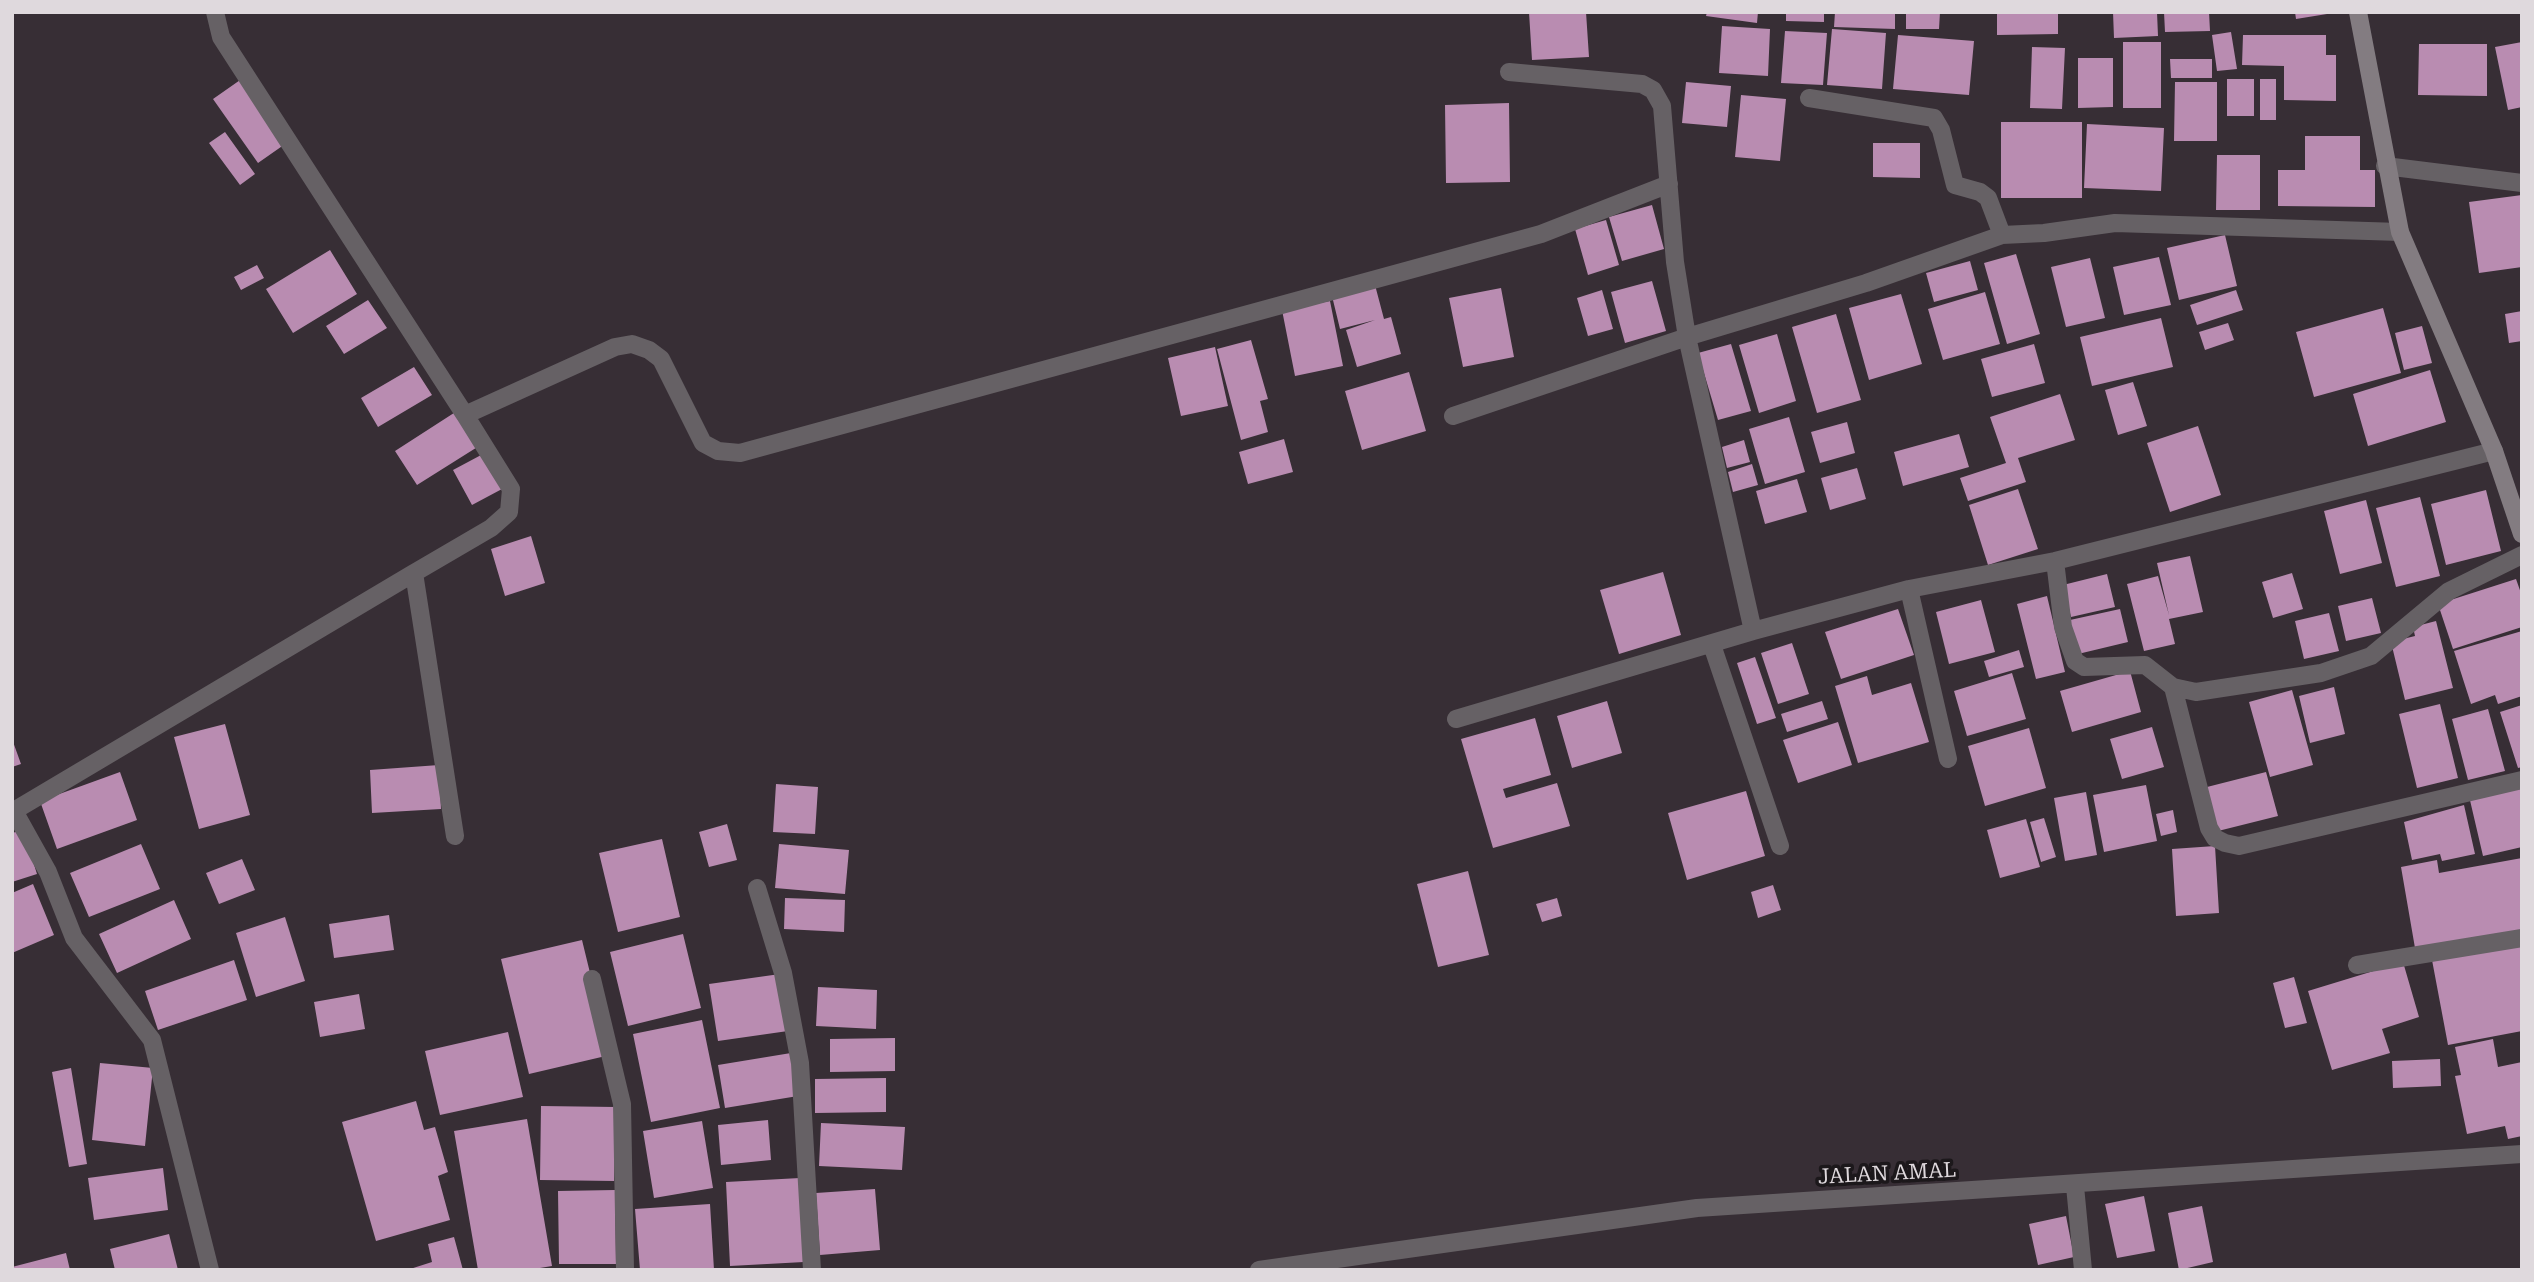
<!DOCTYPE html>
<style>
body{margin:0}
#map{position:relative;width:2534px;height:1282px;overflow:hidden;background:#372e35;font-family:"Roboto Serif",serif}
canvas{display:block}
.frame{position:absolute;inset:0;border:14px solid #dfd9dd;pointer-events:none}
</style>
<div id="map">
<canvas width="2534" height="1282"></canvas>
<div class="frame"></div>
</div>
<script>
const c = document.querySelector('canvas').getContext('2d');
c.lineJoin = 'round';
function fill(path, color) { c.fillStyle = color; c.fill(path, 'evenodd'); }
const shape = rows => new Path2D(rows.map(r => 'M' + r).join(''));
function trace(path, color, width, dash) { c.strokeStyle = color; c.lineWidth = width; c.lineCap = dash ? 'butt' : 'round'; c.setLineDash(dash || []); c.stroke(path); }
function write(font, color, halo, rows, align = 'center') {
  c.font = font + ' "Roboto Serif",serif'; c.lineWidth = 7; c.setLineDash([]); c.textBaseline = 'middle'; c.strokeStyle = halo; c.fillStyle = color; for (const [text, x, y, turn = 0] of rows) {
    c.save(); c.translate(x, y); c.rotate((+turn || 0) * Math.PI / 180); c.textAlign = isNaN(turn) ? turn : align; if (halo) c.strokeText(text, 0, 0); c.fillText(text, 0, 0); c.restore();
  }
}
const building = shape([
 [1529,12,1586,12,1589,57,1532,60],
 [1707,12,1758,12,1757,23,1706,16],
 [1786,12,1824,12,1824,22,1786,21],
 [1835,12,1895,12,1895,29,1834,27],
 [1906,12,1940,12,1939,29,1906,29],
 [1997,12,2058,12,2058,34,1997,35],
 [2113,12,2157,12,2158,36,2114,38],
 [2164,12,2209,12,2210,31,2165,32],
 [2295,12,2327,12,2327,14,2296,19],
 [1722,26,1770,29,1768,76,1719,73],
 [1832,29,1886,33,1882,89,1827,85],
 [1785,31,1827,33,1823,85,1781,83],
 [2231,32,2237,69,2217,71,2212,35],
 [1898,35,1974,41,1969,95,1893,89],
 [2243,35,2326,35,2326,55,2336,55,2336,101,2284,100,2284,66,2242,65],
 [2123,42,2161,42,2161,108,2123,108],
 [2522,42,2522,107,2508,110,2495,47],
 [2419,44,2487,44,2487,96,2418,95],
 [2032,47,2065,48,2062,109,2030,108],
 [2078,58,2113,58,2113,107,2078,108],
 [2170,59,2212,59,2212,78,2171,78],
 [243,78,288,142,258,163,213,99],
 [2227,79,2254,79,2254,116,2227,116],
 [2260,79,2276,79,2276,120,2260,120],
 [1686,82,1731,86,1727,127,1682,123],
 [2175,82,2217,82,2217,141,2174,141],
 [1741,95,1786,99,1780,161,1735,157],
 [1509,103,1510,182,1446,183,1445,105],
 [2001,122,2082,122,2082,198,2001,198],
 [2087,124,2164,128,2161,191,2084,188],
 [225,132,255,174,240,185,209,143],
 [2305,136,2360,136,2360,170,2375,170,2375,207,2278,206,2278,170,2305,170],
 [1873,143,1920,143,1920,178,1873,177],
 [2217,155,2260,155,2260,210,2216,210],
 [2522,195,2522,267,2479,273,2469,202],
 [1652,205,1664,249,1622,261,1609,217],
 [1606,220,1619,265,1588,275,1575,229],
 [2225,235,2237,286,2179,300,2167,248],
 [330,250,357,294,293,333,266,289],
 [2016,254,2040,334,2007,344,1984,263],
 [2159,257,2171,305,2124,315,2113,267],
 [2090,258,2105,318,2066,327,2051,267],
 [1970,261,1978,290,1934,302,1926,273],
 [257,265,264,278,241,290,234,277],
 [1652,281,1666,331,1625,343,1611,292],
 [1375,285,1384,319,1391,317,1401,354,1357,367,1346,330,1375,320,1340,329,1332,296],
 [1501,288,1514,357,1463,367,1449,298],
 [1602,290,1613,329,1588,336,1577,298],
 [2236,290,2243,310,2197,325,2190,305],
 [1985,292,2000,344,1943,360,1928,309],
 [1901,294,1922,364,1869,380,1849,308],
 [368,300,387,328,344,354,326,326],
 [1330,301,1343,366,1295,376,1282,310],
 [2383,308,2401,373,2314,397,2296,332],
 [2522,311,2522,341,2509,343,2505,314],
 [1836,314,1861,400,1817,413,1792,327],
 [2161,318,2173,367,2092,386,2080,337],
 [2228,323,2234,340,2205,350,2199,332],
 [2422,326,2432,363,2404,370,2395,333],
 [1777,334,1796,401,1759,413,1739,345],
 [1251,340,1268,399,1260,401,1268,432,1241,440,1217,349],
 [1731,344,1751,411,1718,420,1698,353],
 [2034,344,2045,383,1992,397,1981,359],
 [1215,347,1228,406,1181,416,1168,358],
 [414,367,432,395,378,427,361,398],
 [2430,370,2446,422,2368,446,2353,394],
 [1409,372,1426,431,1362,450,1345,391],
 [2133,382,2147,426,2118,435,2105,390],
 [2060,394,2075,440,2018,458,2026,482,1968,501,1960,478,2006,463,1990,417],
 [457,411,479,446,417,485,395,451],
 [1789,417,1805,472,1765,484,1749,429],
 [1847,422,1855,453,1820,463,1811,432],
 [2198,426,2221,495,2170,512,2147,443],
 [1959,434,1969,467,1903,486,1894,452],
 [1284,439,1293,472,1248,484,1239,452],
 [1744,440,1750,462,1727,468,1722,447],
 [483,454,502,489,472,505,453,470],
 [1752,464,1758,485,1733,492,1728,472],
 [1857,468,1866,499,1830,510,1821,478],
 [1797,479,1807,512,1765,524,1756,491],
 [2018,489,2038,549,1988,565,1969,505],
 [2486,490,2501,551,2446,565,2431,504],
 [2420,497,2440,576,2396,587,2376,508],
 [2366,500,2382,563,2340,574,2324,511],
 [531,536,545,583,505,596,491,549],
 [2190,556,2203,612,2169,619,2175,644,2144,651,2127,584,2158,576,2169,615,2157,563],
 [1663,572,1681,635,1619,654,1600,590],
 [2292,573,2303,609,2273,618,2262,582],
 [2107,574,2115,607,2071,617,2063,585],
 [2516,579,2522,596,2522,627,2453,649,2438,604],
 [2047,596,2065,672,2036,679,2017,604],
 [2372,598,2381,633,2346,641,2338,606],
 [1981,600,1995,652,1949,664,1936,612],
 [1898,609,1914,655,1841,679,1825,632],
 [2120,609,2128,642,2078,654,2070,620],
 [2329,613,2339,651,2304,659,2295,621],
 [2436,621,2453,688,2405,700,2391,642,2415,636,2413,627],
 [2522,631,2522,696,2498,704,2495,695,2471,704,2454,651],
 [1792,643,1809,694,1778,704,1761,653],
 [2019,650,2024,667,1989,677,1984,661],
 [1755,657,1776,718,1757,724,1737,663],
 [2130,671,2141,712,2072,732,2060,691],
 [2012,673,2026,719,1967,736,1954,691],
 [1867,676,1872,695,1911,683,1929,742,1858,763,1835,686],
 [2334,687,2345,734,2310,743,2299,696],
 [2292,690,2313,765,2270,777,2249,702],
 [1607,701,1622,753,1572,768,1557,716],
 [1822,701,1828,719,1787,732,1781,714],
 [2440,704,2458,778,2417,788,2399,714],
 [2522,705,2522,767,2518,768,2500,712],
 [2488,709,2505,771,2468,780,2452,719],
 [1535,718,1551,775,1503,789,1506,798,1557,783,1570,826,1493,848,1461,739],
 [1838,722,1852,765,1798,783,1783,740],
 [225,724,250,815,199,829,174,737],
 [2152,727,2164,767,2122,779,2110,739],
 [2029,728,2046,788,1985,806,1968,746],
 [12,739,21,764,12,767],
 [439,765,441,809,372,813,370,770],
 [120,772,137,820,57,849,40,801],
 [2266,772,2278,816,2218,831,2207,787],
 [2522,783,2522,847,2483,856,2469,796],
 [776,784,818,787,815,834,773,832],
 [2146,785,2157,841,2104,852,2093,795],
 [1746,791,1765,856,1687,880,1668,813],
 [2086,792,2097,855,2065,861,2054,798],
 [2464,805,2475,854,2442,861,2440,854,2412,860,2404,822],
 [2173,810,2177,832,2161,836,2156,814],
 [2044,818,2056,857,2041,862,2030,822],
 [2026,819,2040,867,2000,878,1987,830],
 [727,824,737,860,709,867,699,832],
 [23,830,37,874,12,882,12,833],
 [662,839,680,917,618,932,599,853],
 [141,844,160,889,89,917,70,873],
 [779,844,849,850,845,894,775,888],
 [2215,846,2219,913,2176,916,2172,849],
 [2522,858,2522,932,2415,948,2401,867,2437,860,2439,873],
 [242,859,255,890,219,904,206,873],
 [1468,871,1489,955,1438,967,1417,884],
 [33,884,54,935,12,953,12,893],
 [1773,885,1781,910,1758,918,1751,892],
 [785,898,845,900,844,932,784,929],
 [1557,898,1562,916,1542,922,1536,904],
 [174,900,191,939,117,973,99,934],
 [389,915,394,950,334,958,329,924],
 [285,917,305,981,256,997,236,933],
 [683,934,701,1008,628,1026,610,952],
 [582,940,610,1055,529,1074,501,959],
 [2522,943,2522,1031,2448,1045,2432,960],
 [234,960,247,1000,158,1030,145,991],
 [2403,962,2419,1017,2382,1029,2390,1053,2332,1070,2308,991],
 [780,974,788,1031,718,1041,709,984],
 [2294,977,2307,1023,2285,1028,2273,983],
 [818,987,877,990,876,1029,816,1026],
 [359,994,365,1029,320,1037,314,1002],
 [702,1020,720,1108,651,1122,633,1034],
 [508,1032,523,1097,440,1115,425,1051],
 [895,1038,895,1071,830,1072,830,1039],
 [2493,1039,2498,1067,2522,1062,2522,1136,2508,1139,2505,1126,2467,1134,2455,1076,2461,1075,2455,1047],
 [791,1053,798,1096,725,1108,718,1065],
 [2440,1059,2441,1086,2393,1088,2392,1061],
 [100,1063,153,1068,145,1146,92,1140],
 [71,1068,87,1164,69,1167,52,1072],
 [886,1078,886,1112,815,1113,815,1079],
 [416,1101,424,1130,435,1127,448,1172,438,1176,450,1220,376,1241,342,1122],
 [541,1106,616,1107,614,1181,540,1180],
 [527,1119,552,1266,528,1270,478,1270,454,1131],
 [768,1120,771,1160,721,1165,718,1125],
 [702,1121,713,1188,654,1198,643,1131],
 [821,1123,905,1127,902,1170,819,1166],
 [163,1168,168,1210,94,1220,88,1178],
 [800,1178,804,1262,730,1266,726,1182],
 [875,1189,880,1250,820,1255,816,1193],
 [615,1190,616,1264,559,1264,558,1191],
 [2144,1196,2155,1251,2117,1258,2105,1204],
 [710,1204,714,1270,640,1270,635,1209],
 [2202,1206,2213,1262,2179,1270,2168,1213],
 [2066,1216,2074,1257,2038,1265,2029,1224],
 [169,1234,178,1270,115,1270,110,1249],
 [454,1237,463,1270,407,1270,432,1262,428,1244],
 [66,1253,70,1270,12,1270,12,1267]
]);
const street = shape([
 [215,12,221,37,465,415,615,347,632,344,649,350,661,359,703,443,718,451,740,453,1541,234,1669,184],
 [1509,72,1642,84,1653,90,1662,106,1675,262,1687,337,1753,631],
 [1809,98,1934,118,1941,130,1955,185,1980,192,1988,198,2002,235],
 [2385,166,2522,183],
 [1453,416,1687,337,1866,283,2002,235,2044,233,2115,223,2400,232],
 [2055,561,2063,627,2075,661,2084,667,2145,665,2173,687,2196,692,2321,673,2371,656,2449,591,2522,555],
 [414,573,491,528,509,512,511,489,465,415],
 [1909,589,1948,759],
 [1712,645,1780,846],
 [2173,687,2209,828,2215,838,2225,843,2239,846,2522,780],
 [1456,719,1753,631,1909,589,2055,561,2494,451],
 [14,811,48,872,74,938,152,1040,210,1270],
 [12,812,414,573,455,836],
 [757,888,783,973,800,1063,812,1270],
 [2357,965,2522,938],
 [592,979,622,1104,625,1270],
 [2075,1186,2083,1270],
 [1259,1270,1697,1208,2522,1154]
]);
const secondary = shape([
 [2358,12,2400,232,2494,451,2522,534]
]);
const streetNames = [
 ["JALAN AMAL",1887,1174,-3]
];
fill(building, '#b98cb1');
trace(street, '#666165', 18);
trace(secondary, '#837c81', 18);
write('21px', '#dfd9dd', '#1c181b', streetNames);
</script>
